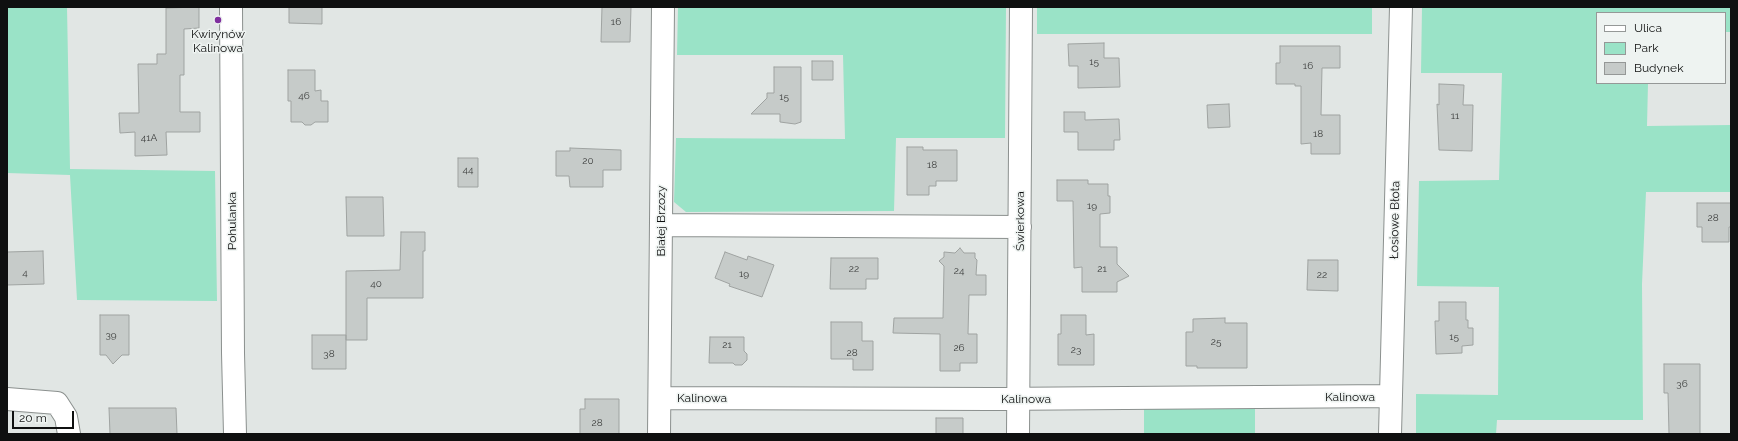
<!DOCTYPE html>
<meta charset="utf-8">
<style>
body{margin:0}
#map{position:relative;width:1738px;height:441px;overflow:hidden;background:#e1e6e4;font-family:Raleway,sans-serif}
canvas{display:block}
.frame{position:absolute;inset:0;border:8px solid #0f1010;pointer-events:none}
.legend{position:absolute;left:1596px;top:12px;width:130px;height:72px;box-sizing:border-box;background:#eef3f1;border:1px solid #959897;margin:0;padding:5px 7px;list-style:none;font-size:12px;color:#0f1010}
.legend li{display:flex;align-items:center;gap:8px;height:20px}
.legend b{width:20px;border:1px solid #959897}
.scale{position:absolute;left:12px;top:411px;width:62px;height:18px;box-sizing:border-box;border:2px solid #0f1010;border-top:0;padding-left:5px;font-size:12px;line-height:14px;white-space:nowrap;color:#0f1010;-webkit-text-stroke:3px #eef3f1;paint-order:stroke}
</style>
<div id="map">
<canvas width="1738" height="441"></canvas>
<div class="frame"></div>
<ul class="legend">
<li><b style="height:5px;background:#fff"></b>Ulica</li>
<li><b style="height:11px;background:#9ae3c7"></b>Park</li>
<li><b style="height:11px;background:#c6cbc9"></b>Budynek</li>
</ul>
<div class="scale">20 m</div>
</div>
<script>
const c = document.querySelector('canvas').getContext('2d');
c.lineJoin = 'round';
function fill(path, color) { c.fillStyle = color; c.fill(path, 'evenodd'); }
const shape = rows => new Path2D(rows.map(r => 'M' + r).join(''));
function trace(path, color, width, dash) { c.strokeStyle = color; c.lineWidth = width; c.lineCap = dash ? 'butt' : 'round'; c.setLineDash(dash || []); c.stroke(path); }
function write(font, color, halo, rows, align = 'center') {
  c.font = font + ' Raleway,sans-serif'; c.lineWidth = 3; c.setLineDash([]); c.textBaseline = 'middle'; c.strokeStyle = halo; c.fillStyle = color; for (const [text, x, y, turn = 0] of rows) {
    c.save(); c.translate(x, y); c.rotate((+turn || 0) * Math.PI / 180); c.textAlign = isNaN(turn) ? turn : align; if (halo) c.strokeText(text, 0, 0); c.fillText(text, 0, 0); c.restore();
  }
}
const green = shape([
 [7,7,67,7,70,169,215,171,217,301,77,300,70,175,7,173],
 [678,7,1006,7,1005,138,896,138,894,211,686,212,674,202,676,138,845,139,843,55,677,55],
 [1037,7,1372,7,1372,34,1037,34],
 [1422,7,1731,7,1731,32,1725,32,1725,13,1597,13,1597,83,1648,83,1647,126,1731,125,1731,192,1646,192,1642,284,1643,420,1497,420,1496,434,1416,434,1416,394,1498,395,1499,287,1417,286,1419,181,1499,180,1502,73,1421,73],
 [1144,408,1255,408,1255,434,1144,434]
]);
const building = shape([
 [199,7,199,28,184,29,184,75,180,75,180,112,200,112,200,132,166,132,167,155,135,156,135,132,120,133,119,113,139,113,138,64,157,64,157,54,166,54,166,8,199,7],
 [289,7,322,7,322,24,289,23,289,7],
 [602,7,631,7,630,42,601,42,602,7],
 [1104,43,1104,58,1119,58,1120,87,1078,88,1078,66,1069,66,1068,44,1104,43],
 [1280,46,1340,46,1340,68,1322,68,1321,115,1340,115,1340,154,1311,154,1311,143,1301,144,1301,86,1295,86,1295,84,1276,84,1276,63,1280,63,1280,46],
 [812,61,833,61,833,80,812,80,812,61],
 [774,67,801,67,801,122,795,124,780,122,780,114,751,114,767,98,767,93,774,93,774,67],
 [288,70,315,70,315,91,321,90,321,101,328,101,328,122,315,122,311,125,305,125,302,122,291,122,291,101,288,101,288,70],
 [1439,84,1464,85,1463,105,1473,105,1472,151,1439,150,1437,104,1439,105,1439,84],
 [1229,104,1230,127,1208,128,1207,105,1229,104],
 [1064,112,1085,112,1085,120,1119,119,1120,140,1114,140,1114,150,1078,150,1078,132,1064,132,1064,112],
 [907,147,923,147,923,150,957,150,957,181,936,181,936,186,929,186,929,195,907,195,907,147],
 [570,148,621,150,621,170,603,170,603,187,570,187,569,176,556,176,556,151,570,151,570,148],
 [458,158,478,158,478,187,458,187,458,158],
 [1057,180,1088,180,1088,184,1108,184,1108,196,1110,196,1110,213,1100,214,1100,247,1117,247,1117,264,1129,276,1117,282,1117,292,1082,292,1082,267,1074,268,1073,201,1057,201,1057,180],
 [346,197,383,197,384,236,347,236,346,197],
 [1697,203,1731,203,1731,227,1729,227,1729,242,1702,242,1702,227,1697,227,1697,203],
 [401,232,425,232,425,251,423,251,423,298,367,298,367,340,346,340,346,271,400,270,401,232],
 [960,248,964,253,975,253,975,258,977,260,976,275,986,275,986,295,969,295,968,334,977,334,977,363,960,363,960,371,940,371,940,334,893,333,894,318,943,318,944,266,939,261,944,257,944,252,955,253,960,248],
 [43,251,44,284,7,285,7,252,43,251],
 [725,252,747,260,748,256,774,265,762,297,729,286,730,284,715,278,725,252],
 [831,258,878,258,878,279,866,279,866,289,830,289,831,258],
 [1308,260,1338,260,1338,291,1307,290,1308,260],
 [1439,302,1466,302,1466,320,1468,320,1468,328,1473,328,1473,345,1462,346,1462,353,1436,354,1435,321,1439,321,1439,302],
 [100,315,129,315,129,355,122,355,113,364,106,355,100,355,100,315],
 [1061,315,1086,315,1086,335,1094,334,1094,365,1058,365,1058,334,1061,334,1061,315],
 [1225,318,1225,323,1247,323,1247,368,1197,368,1197,366,1186,366,1186,332,1193,332,1193,319,1225,318],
 [831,322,862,322,862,341,873,341,873,370,853,370,853,359,831,359,831,322],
 [312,335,346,335,346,369,312,369,312,335],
 [710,337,744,337,744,351,747,354,747,360,742,365,735,365,733,363,709,363,710,337],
 [1664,364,1700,364,1700,434,1669,434,1668,393,1664,393,1664,364],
 [585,399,619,399,619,434,580,434,580,409,585,409,585,399],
 [109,408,176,408,177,434,110,434,109,408],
 [936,418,963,418,963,434,936,434,936,418]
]);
const minor = shape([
 [231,7,233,353,235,434],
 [661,225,1020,227],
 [660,398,992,399,1391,396],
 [7,399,57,403,66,417,69,434],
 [659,434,663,7],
 [1018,434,1021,7],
 [1390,434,1401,7]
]);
const markers = [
 [218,20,4,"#7f2e9e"]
];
const numberNames = [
 ["16",616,22],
 ["15",1094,62],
 ["16",1308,66],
 ["46",304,96],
 ["15",784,97],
 ["11",1455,116],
 ["18",1318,134],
 ["41A",149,138],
 ["20",588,161],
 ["18",932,165],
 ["44",468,170],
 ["19",1092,206],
 ["28",1713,218],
 ["22",854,269],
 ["21",1102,269],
 ["24",959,271],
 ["4",25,273],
 ["19",744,274],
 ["22",1322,275],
 ["40",376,284],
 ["39",111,335],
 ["15",1454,337],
 ["25",1216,342],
 ["21",727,345],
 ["26",959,348],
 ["23",1076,350],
 ["28",852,353],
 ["38",329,354],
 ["36",1682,384],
 ["28",597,423]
];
const poiNames = [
 ["Kwirynów",218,34],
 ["Kalinowa",218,48]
];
const streetNames = [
 ["Łosiowe Błota",1395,220,-89],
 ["Pohulanka",232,221,-90],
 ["Białej Brzozy",661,221,-90],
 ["Świerkowa",1020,221,-90],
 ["Kalinowa",1350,397],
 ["Kalinowa",702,398],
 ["Kalinowa",1026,399]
];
fill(green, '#9ae3c7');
fill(building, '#c6cbc9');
trace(building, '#9fa3a1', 1);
trace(minor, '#8b908e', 24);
trace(minor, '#fff', 22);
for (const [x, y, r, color] of markers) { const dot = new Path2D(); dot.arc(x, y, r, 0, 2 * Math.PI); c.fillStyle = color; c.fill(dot); trace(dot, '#eef3f1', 1.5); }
write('10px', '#3d3f3e', null, numberNames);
write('12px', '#0f1010', '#eef3f1', poiNames);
write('12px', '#0f1010', '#eef3f1', streetNames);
</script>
